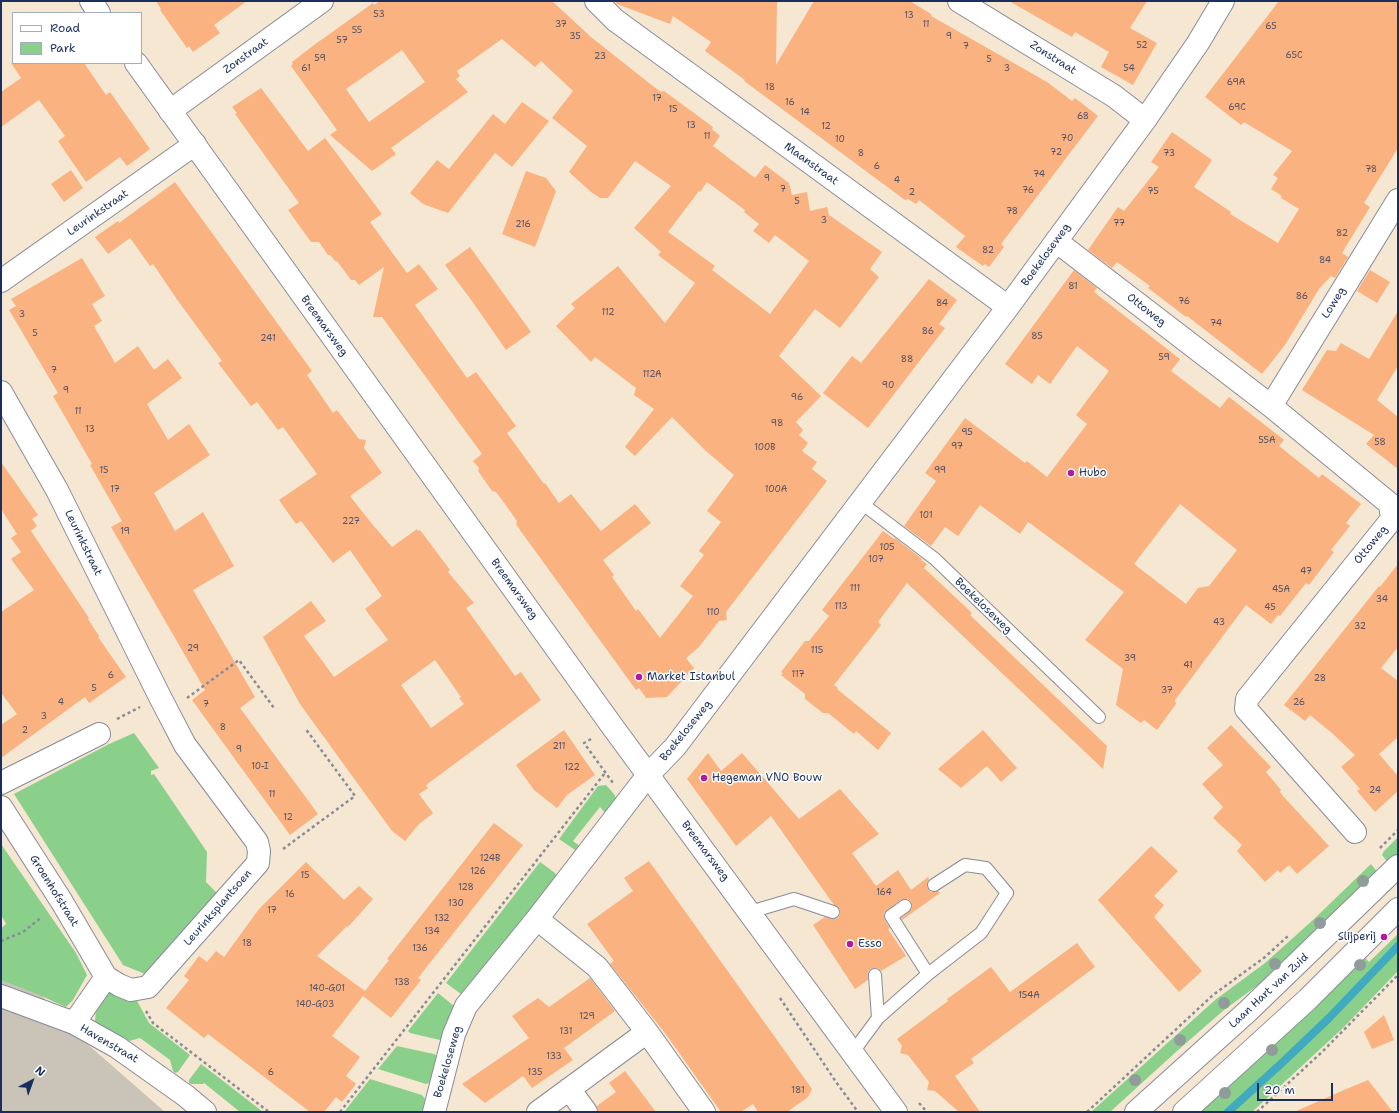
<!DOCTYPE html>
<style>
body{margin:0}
#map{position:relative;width:1399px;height:1113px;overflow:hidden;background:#f6e7d2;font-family:"Shantell Sans",sans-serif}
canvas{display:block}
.frame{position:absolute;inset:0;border:2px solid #1b2f5e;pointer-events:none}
.legend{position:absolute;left:12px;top:12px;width:130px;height:52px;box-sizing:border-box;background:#fff;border:1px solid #a4acbf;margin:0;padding:5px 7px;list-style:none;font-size:12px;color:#1b2f5e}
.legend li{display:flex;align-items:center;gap:8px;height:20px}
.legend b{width:20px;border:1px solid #a4acbf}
.north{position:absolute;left:12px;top:1061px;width:40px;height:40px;-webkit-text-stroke:3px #fff;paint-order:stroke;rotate:41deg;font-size:11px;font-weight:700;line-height:16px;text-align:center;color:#1b2f5e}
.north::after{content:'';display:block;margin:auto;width:14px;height:18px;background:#1b2f5e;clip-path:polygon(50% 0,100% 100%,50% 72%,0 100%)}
.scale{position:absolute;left:1257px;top:1083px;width:76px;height:18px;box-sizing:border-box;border:2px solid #1b2f5e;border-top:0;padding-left:5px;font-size:12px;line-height:14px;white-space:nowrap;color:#1b2f5e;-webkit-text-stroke:3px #fff;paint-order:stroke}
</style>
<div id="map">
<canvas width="1399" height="1113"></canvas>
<div class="frame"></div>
<ul class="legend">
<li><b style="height:5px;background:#fff"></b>Road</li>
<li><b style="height:11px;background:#8bd08a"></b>Park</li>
</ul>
<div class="north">N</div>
<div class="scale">20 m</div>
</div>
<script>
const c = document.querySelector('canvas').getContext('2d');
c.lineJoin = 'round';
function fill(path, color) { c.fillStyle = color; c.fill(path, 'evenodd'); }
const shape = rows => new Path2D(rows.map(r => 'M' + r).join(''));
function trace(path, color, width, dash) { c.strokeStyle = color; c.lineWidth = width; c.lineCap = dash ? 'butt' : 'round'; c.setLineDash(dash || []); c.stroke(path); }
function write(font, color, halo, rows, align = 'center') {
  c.font = font + ' "Shantell Sans",sans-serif'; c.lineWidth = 3; c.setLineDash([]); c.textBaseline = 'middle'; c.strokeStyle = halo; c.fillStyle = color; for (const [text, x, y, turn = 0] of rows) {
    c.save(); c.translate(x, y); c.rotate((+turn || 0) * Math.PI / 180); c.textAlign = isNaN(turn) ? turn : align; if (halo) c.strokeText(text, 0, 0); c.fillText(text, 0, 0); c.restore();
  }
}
const industrial = shape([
 [1,952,85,1042,165,1112,1,1112]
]);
const green = shape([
 [134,733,159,768,151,771,151,775,154,774,207,852,206,882,219,895,145,974,123,965,14,794,109,744],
 [606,785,614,794,618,802,606,814,600,807,573,841,581,847,575,850,559,839,598,786],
 [1398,837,1398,856,1389,864,1382,855,1384,851],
 [1,844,76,953,87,975,73,1000,66,1007,37,994,1,980,1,928,6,924,1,915],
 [540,862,555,873,557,877,466,991,461,994,446,983],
 [1371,864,1379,874,1273,974,1224,1010,1177,1051,1110,1112,1091,1112,1215,1000,1265,963,1313,920],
 [1398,934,1398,971,1343,1028,1252,1112,1192,1112,1361,954,1369,962],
 [116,992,135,997,149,1023,190,1055,178,1072,175,1073,173,1071,170,1060,140,1038,129,1041,95,1022,96,1007,102,998,109,993],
 [438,993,454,1006,454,1009,442,1038,440,1040,410,1033,408,1031],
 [397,1046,434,1054,438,1057,429,1083,426,1084,378,1069],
 [201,1064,218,1077,263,1112,240,1112,204,1083,203,1084,191,1084,189,1083,189,1080],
 [370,1079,422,1095,425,1099,422,1112,344,1112]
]);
const stream = shape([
 [1228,1112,1284,1061,1329,1018,1398,946]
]);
const building = shape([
 [156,1,247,1,214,25,220,33,193,52,189,46,187,48,160,10,161,9],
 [380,1,552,1,591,37,649,83,661,92,664,91,713,127,712,129,720,136,713,146,755,178,765,165,789,183,792,195,807,192,810,211,827,207,829,215,882,252,870,269,879,277,840,328,815,309,779,356,821,396,796,422,803,430,799,435,808,443,802,451,817,462,812,469,827,481,726,612,727,620,719,621,699,647,686,658,694,668,667,697,646,698,639,688,636,690,520,530,516,524,517,521,505,504,496,492,492,491,478,471,479,468,473,461,482,454,382,317,373,317,384,267,359,285,355,280,351,280,337,261,336,262,330,255,328,255,319,242,311,242,288,210,299,203,235,114,237,113,232,107,261,88,308,151,325,138,382,214,370,222,407,273,419,264,438,289,415,305,467,378,476,372,516,426,507,433,544,484,545,483,559,503,571,494,601,531,635,504,651,523,603,560,614,575,612,577,636,611,638,609,660,638,693,596,680,586,704,555,699,551,721,522,707,511,734,475,706,451,672,417,635,456,625,447,654,409,634,395,636,388,595,357,591,362,556,326,575,308,571,304,618,266,665,323,695,283,658,255,661,252,634,228,671,186,635,161,608,198,600,198,591,192,569,172,587,146,552,118,573,91,541,61,535,67,502,39,457,71,460,76,456,79,468,92,391,148,396,154,372,171,330,135,337,130,291,66,293,64,292,62,314,45,373,3,374,5],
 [402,50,425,82,369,122,346,89],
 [707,182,745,210,744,212,759,224,753,231,769,243,775,235,809,261,770,314,712,270,715,266,668,232,699,191,700,192],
 [615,1,777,1,776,65,814,1,910,1,931,14,931,16,1047,82,1072,101,1075,98,1098,116,1001,244,1004,247,989,267,985,264,983,266,956,247,965,236,919,200,916,204,908,199,905,200,744,81,745,80,705,51,711,42,673,16,670,24,617,4],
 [1009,1,1147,1,1130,28,1157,43,1133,85,1101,67,1109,52,1075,32,1072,37],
 [1279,1,1398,1,1398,148,1364,203,1370,207,1342,253,1348,257,1335,278,1331,276,1319,289,1285,345,1262,374,1187,316,1186,317,1148,288,1150,286,1117,262,1112,268,1088,250,1118,207,1124,211,1159,167,1151,162,1172,132,1212,160,1194,187,1231,212,1230,214,1278,243,1299,209,1281,198,1282,196,1271,189,1278,178,1273,175,1292,151,1244,122,1241,125,1205,97],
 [11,63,84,63,106,95,110,92,150,149,127,166,120,157,86,182,58,141,65,136,39,100,1,127,1,92,21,78],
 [522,102,549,121,512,167,495,153,448,213,423,204,410,193,437,160,449,169,493,114,505,124],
 [71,170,83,188,64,202,51,184],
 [526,171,546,178,556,191,535,247,502,234],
 [175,182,312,371,307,375,333,413,337,410,359,439,366,440,364,448,382,473,350,496,372,524,392,547,417,529,418,531,420,530,450,570,448,572,474,603,466,608,515,676,521,672,541,700,426,785,428,788,419,794,433,813,419,824,405,841,392,831,300,704,263,637,311,601,326,621,304,636,334,677,388,640,365,609,382,596,350,550,333,563,301,521,296,524,279,500,317,474,283,427,278,430,257,402,251,406,218,363,222,361,176,298,153,264,150,266,130,238,108,254,95,237,118,221,119,223],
 [435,660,461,697,459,698,464,704,431,728,401,685],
 [470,247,531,332,506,350,472,301,445,265],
 [82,258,105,296,92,304,102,321,94,326,115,363,138,346,154,370,168,359,182,378,147,404,168,440,189,424,210,455,154,493,175,531,203,512,234,566,193,590,255,697,240,708,318,814,290,835,192,700,205,690,111,527,122,521,90,465,92,464,53,396,58,393,9,310,16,306,11,299],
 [1074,270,1097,288,1094,292,1180,359,1171,371,1220,408,1229,397,1284,440,1279,446,1319,478,1322,474,1361,504,1346,523,1350,526,1331,550,1334,552,1309,585,1306,583,1280,616,1278,615,1271,624,1246,605,1175,700,1176,704,1157,730,1144,720,1141,723,1116,705,1123,669,1085,640,1124,592,1028,522,1020,534,980,505,958,536,945,527,931,546,904,526,936,481,925,473,965,418,1025,463,1027,461,1047,477,1087,424,1076,415,1109,371,1077,346,1050,384,1038,375,1032,384,1005,364],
 [1180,504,1237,550,1209,586,1198,588,1186,604,1134,564],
 [1370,270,1390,282,1377,303,1357,291],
 [929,279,957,300,939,324,945,328,868,428,823,393,852,356,861,363],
 [1398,311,1398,366,1377,400,1398,417,1398,469,1366,444,1374,435,1302,390,1327,350,1336,351,1341,343,1369,359],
 [1,462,38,515,32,519,37,526,31,531,89,618,88,619,99,636,98,637,126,677,89,703,85,697,1,758,1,725,17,714,1,693,1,612,34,590,11,559,21,552,11,538,17,534,1,509],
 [883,531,894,539,895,538,922,559,921,560,927,564,924,568,972,613,970,615,1107,746,1103,769,907,583,878,622,881,625,834,685,838,688,837,689,891,733,878,750,856,731,854,734,828,713,823,713,805,699,805,694,781,675,783,673,781,672,805,641,809,641,829,616,822,610],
 [1398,564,1398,647,1381,668,1398,681,1398,737,1379,754,1398,776,1398,791,1375,812,1357,791,1360,789,1341,767,1355,755,1333,734,1310,715,1305,721,1284,705,1379,586,1380,587],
 [1231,725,1271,767,1266,772,1281,790,1280,792,1283,796,1329,846,1297,874,1289,865,1280,873,1278,870,1265,882,1237,851,1242,845,1213,818,1223,807,1202,784,1223,765,1207,748],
 [564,730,595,775,567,795,557,808,534,790,516,765],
 [983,730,1017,768,1001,782,987,766,961,788,938,769],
 [708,753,721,771,742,753,799,819,840,789,879,834,852,853,876,886,898,870,911,890,928,877,929,879,927,885,928,889,931,892,938,891,940,893,902,920,901,918,912,909,911,902,908,899,901,900,884,913,885,920,890,928,888,929,906,956,881,971,878,968,871,969,868,972,868,980,855,989,813,925,825,917,834,919,838,918,840,914,840,910,838,907,834,905,771,816,736,846,687,779],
 [494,823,523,845,418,978,421,980,391,1018,363,996,332,1036,360,1057,346,1076,356,1084,342,1102,336,1097,324,1112,310,1112,208,1034,204,1038,166,1008,189,980,184,976,199,956,207,962,216,951,224,957,259,909,306,862,344,900,359,886,373,899,348,927,347,926,317,956,365,991,389,960,387,959],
 [1151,846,1178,871,1154,896,1164,905,1154,917,1202,971,1179,992,1098,900],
 [649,861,812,1089,808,1097,787,1112,758,1112,753,1104,741,1112,721,1112,665,1033,610,964,614,961,587,924,633,891,624,878],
 [1077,943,1095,967,971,1059,974,1063,955,1076,980,1112,959,1112,935,1091,927,1090,929,1082,908,1055,900,1053,902,1046,897,1039,948,1001,947,999,991,967,1010,992],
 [590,978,615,1011,564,1048,573,1060,532,1088,523,1076,485,1103,462,1084,529,1038,512,1016,538,998,549,1007],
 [1384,1015,1394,1040,1372,1049,1364,1032],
 [625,1071,656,1112,598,1112,597,1106,616,1092,609,1083],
 [1368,1080,1393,1112,1294,1112,1344,1090]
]);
const path = shape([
 [187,698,239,660,274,708],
 [117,719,140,707],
 [591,739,584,743,613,783],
 [1380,848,1398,830],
 [283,849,355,796,305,728],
 [1,941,23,932,42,917],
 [780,998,836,1082,858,1112],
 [146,1011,153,1023,269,1112],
 [919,1103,927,1112],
 [340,1112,605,773],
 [1087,1112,1213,995,1265,957,1288,936],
 [1257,1112,1322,1052,1398,975]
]);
const service = shape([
 [860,502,935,559,1099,717],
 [750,912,794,899,833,912],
 [928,974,981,933,1007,893,986,868,965,865,934,885],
 [878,1018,928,974,891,916,905,906],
 [853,1052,878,1018,875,975]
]);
const minor = shape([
 [596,1,615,20,1008,307],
 [959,1,1114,96,1145,120],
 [170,111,322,1],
 [1056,241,1271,406,1390,504,1392,519,1247,699,1246,709,1355,832],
 [1,281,195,144],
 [1,392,57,490,160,697,185,745,257,842,259,851,258,863,148,987,131,990,119,985,106,977,62,902,1,807],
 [1271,406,1398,200],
 [1,783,99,734],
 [537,919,597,967,647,1032,704,1112],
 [1,996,74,1023,117,1047,186,1096,205,1112],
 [74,1023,106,977],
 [569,1089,586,1112],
 [434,1112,454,1034,466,1006,537,919,648,775,675,747,1008,307,1145,120,1198,43,1223,1],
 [538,1112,647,1032]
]);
const secondary = shape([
 [1136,1112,1248,1011,1398,866],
 [1184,1112,1308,999,1398,909]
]);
const primary = shape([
 [91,1,99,13],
 [136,63,612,726,896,1112]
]);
const trees = [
 [1363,881],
 [1320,923],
 [1275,964],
 [1360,965],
 [1224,1003],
 [1180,1040],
 [1272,1050],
 [1135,1080],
 [1225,1093]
];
const markers = [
 [1071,473,4,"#b5179e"],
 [639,677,4,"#b5179e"],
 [704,778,4,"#b5179e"],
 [1384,937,4,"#b5179e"],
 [850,944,4,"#b5179e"]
];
const numberNames = [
 ["53",379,15],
 ["13",909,16],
 ["37",561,25],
 ["11",926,25],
 ["65",1271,27],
 ["55",357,31],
 ["35",575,37],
 ["9",949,37],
 ["57",342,41],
 ["52",1142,46],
 ["7",966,47],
 ["65C",1294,56],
 ["23",600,57],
 ["59",320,59],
 ["5",989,60],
 ["61",306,69],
 ["3",1007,69],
 ["54",1129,69],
 ["69A",1236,83],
 ["18",770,88],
 ["17",657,99],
 ["16",790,103],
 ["69C",1237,108],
 ["15",673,110],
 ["14",805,113],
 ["68",1083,117],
 ["13",691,126],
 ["12",826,127],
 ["11",707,137],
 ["70",1067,139],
 ["10",840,140],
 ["72",1056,153],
 ["8",861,154],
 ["73",1169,154],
 ["6",877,167],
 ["78",1371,170],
 ["74",1039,175],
 ["9",767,179],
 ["4",897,181],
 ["7",783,190],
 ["76",1028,191],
 ["75",1153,192],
 ["2",912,193],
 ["5",797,202],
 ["78",1012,212],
 ["3",824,221],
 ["77",1119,224],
 ["216",523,225],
 ["82",1342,234],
 ["82",988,251],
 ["84",1325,261],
 ["81",1073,287],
 ["86",1302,297],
 ["76",1184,302],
 ["84",942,304],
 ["112",608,313],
 ["3",22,315],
 ["74",1216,324],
 ["86",928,332],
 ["5",35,334],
 ["85",1037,337],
 ["241",268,339],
 ["59",1164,358],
 ["88",907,360],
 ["7",54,371],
 ["112A",652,375],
 ["90",888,386],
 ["9",66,391],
 ["96",797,398],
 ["11",78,412],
 ["98",777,424],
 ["13",90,430],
 ["95",967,433],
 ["55A",1267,441],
 ["58",1380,443],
 ["97",957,447],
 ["100B",765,448],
 ["15",104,471],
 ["99",940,471],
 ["17",115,490],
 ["100A",776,490],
 ["101",926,516],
 ["227",351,522],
 ["19",125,532],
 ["105",887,548],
 ["107",876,560],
 ["47",1306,572],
 ["111",855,589],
 ["45A",1281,590],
 ["34",1382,600],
 ["113",841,607],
 ["45",1270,608],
 ["110",713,613],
 ["43",1219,623],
 ["32",1360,627],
 ["29",193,649],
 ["115",817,651],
 ["39",1130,659],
 ["41",1188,666],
 ["117",798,675],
 ["6",111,676],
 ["28",1320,679],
 ["5",94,689],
 ["37",1167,691],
 ["4",61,703],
 ["26",1299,703],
 ["7",206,705],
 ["3",44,717],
 ["8",223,728],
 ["2",25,731],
 ["211",559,747],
 ["9",239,750],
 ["10-I",260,767],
 ["122",572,768],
 ["24",1375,791],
 ["11",272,795],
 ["12",288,818],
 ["124B",490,859],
 ["126",478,872],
 ["15",305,876],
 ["128",466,888],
 ["164",884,893],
 ["16",290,895],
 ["130",456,904],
 ["17",272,911],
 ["132",442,919],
 ["134",432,932],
 ["18",247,944],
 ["136",420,949],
 ["138",402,983],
 ["140-G01",327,989],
 ["154A",1029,996],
 ["140-G03",315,1005],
 ["129",587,1017],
 ["131",566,1032],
 ["133",554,1057],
 ["6",271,1073],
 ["135",535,1073],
 ["181",798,1091]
];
const streetNames = [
 ["Zonstraat",246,56,-36],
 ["Zonstraat",1053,58,32],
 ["Maanstraat",811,164,36],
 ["Leurinkstraat",98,213,-35],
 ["Boekeloseweg",1046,255,-54],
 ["Loweg",1334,303,-58],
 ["Ottoweg",1146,310,38],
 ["Breemarsweg",324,326,54],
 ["Leurinkstraat",83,543,64],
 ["Ottoweg",1371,545,-51],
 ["Breemarsweg",514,589,54],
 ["Boekeloseweg",983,606,44],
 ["Boekeloseweg",686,731,-51],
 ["Breemarsweg",705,851,53],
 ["Groenhofstraat",54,891,58],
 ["Leurinksplantsoen",218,908,-49],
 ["Laan Hart van Zuid",1269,991,-43],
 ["Havenstraat",109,1044,30],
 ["Boekeloseweg",448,1062,-74]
];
const poiNames = [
 ["Hubo",1079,473],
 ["Market Istanbul",647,677],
 ["Hegeman VNO Bouw",712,778],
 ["Slijperij",1376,937,"right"],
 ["Esso",858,944]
];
fill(industrial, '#c9c3b8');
fill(green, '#8bd08a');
trace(stream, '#40abbf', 8);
fill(building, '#f9b280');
trace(service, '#888b98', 14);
trace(minor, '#888b98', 24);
trace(secondary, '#888b98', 24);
trace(primary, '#888b98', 24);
trace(path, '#888b98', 2.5, [3, 3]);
trace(service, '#fff', 12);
trace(minor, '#fff', 22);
trace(secondary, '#fff', 22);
trace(primary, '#fff', 22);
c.fillStyle = '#909c99';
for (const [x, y] of trees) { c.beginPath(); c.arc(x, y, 6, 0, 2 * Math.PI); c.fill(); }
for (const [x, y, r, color] of markers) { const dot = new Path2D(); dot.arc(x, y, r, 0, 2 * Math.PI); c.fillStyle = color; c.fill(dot); trace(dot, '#fff', 1.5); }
write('9px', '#525066', null, numberNames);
write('11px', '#1b2f5e', '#fff', streetNames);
write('11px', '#1b2f5e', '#fff', poiNames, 'left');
</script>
